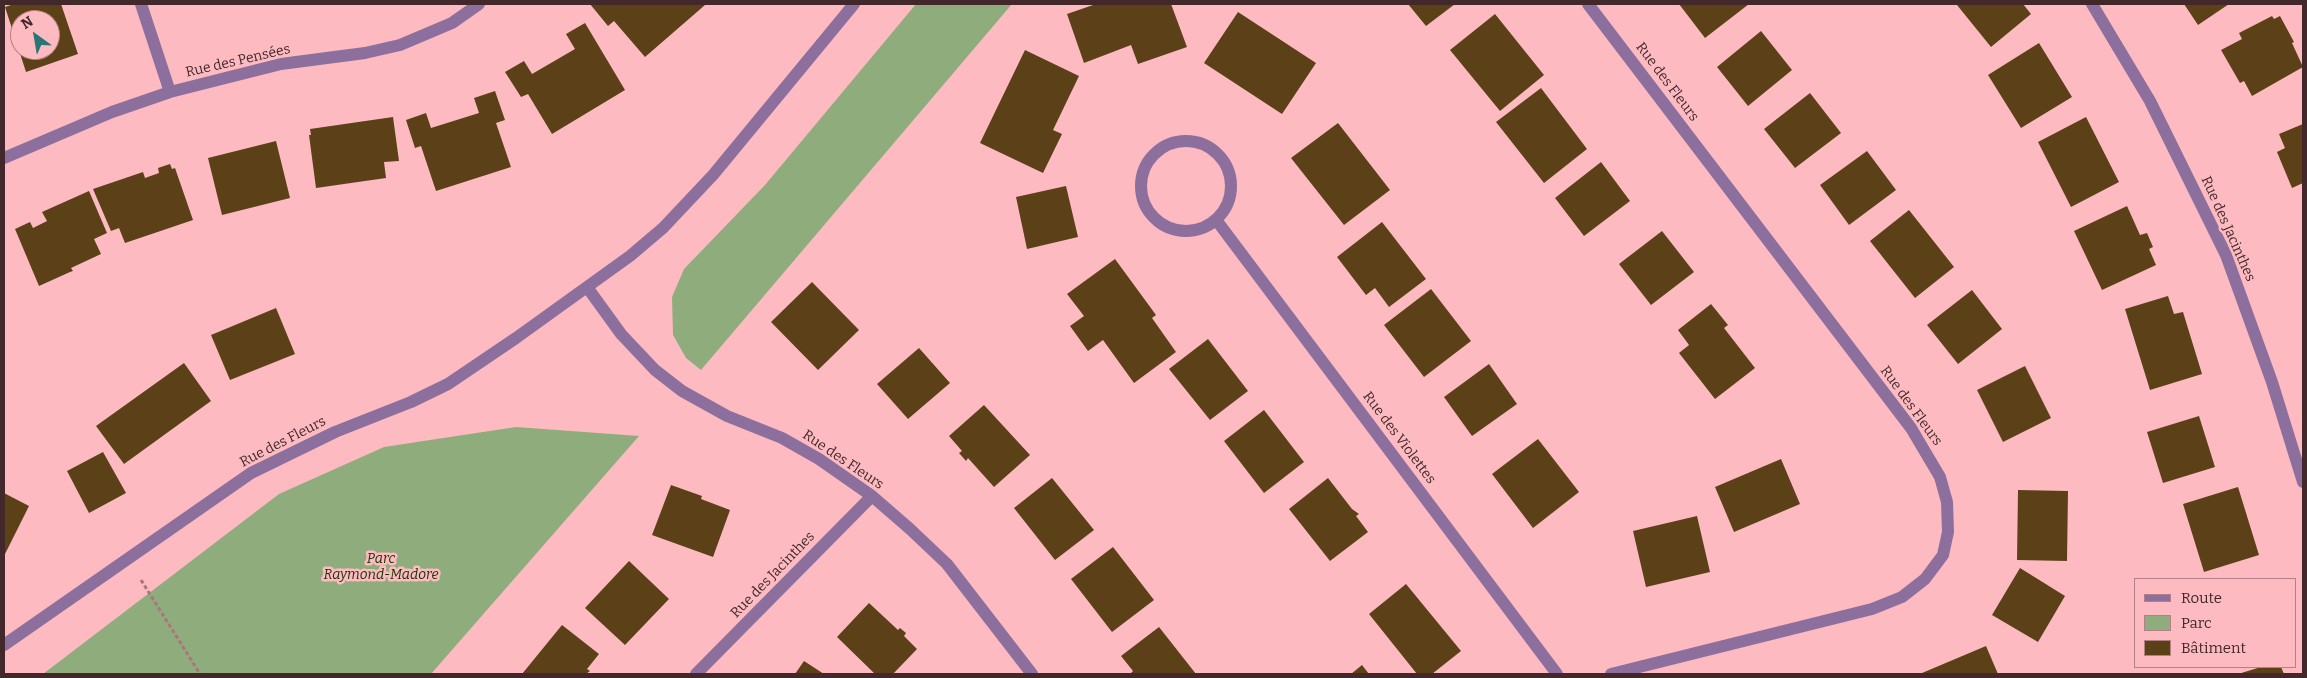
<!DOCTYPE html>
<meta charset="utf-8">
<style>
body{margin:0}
#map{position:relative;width:2307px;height:678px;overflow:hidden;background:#fdbbc1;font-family:Bitter,serif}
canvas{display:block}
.frame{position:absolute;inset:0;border:5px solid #42282b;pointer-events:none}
.legend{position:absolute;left:2134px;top:578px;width:162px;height:90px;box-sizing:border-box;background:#fdbbc1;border:1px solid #b28085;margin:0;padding:6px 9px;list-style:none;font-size:15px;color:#42282b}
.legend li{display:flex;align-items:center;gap:10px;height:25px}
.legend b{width:25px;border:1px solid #b28085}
.north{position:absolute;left:10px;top:10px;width:50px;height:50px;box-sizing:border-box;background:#fdbbc1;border:1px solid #b28085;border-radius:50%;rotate:328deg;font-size:14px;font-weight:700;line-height:20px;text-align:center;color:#42282b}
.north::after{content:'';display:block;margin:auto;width:18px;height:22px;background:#2b7574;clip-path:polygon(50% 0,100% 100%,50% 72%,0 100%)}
</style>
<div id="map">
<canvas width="2307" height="678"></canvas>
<div class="frame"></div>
<ul class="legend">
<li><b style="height:6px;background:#8d6f9d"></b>Route</li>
<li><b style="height:14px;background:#8fad7c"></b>Parc</li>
<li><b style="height:14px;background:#5b4018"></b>Bâtiment</li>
</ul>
<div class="north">N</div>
</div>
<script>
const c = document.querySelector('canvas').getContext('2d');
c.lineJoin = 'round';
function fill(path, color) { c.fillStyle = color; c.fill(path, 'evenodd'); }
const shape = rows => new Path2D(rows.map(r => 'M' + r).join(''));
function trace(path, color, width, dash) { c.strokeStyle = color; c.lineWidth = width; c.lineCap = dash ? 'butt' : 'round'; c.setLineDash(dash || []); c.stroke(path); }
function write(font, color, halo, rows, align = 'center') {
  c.font = font + ' Bitter,serif'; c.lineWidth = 5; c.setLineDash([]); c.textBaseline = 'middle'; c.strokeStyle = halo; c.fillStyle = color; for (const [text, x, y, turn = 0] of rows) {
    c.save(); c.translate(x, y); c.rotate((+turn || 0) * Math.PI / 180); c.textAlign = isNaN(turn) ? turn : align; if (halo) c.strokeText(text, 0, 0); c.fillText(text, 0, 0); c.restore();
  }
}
const green = shape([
 [916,4,1012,4,701,370,686,358,673,335,672,297,684,269,765,185],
 [516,427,639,436,431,674,43,674,279,494,384,447]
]);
const building = shape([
 [14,4,61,4,78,54,26,72,5,7],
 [20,20,50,20,50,50,20,50],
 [590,4,704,4,705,5,645,57,614,21,608,26],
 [1096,4,1171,4,1187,47,1138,64,1131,45,1084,63,1067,14],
 [1408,4,1455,4,1426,26],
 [1679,4,1749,4,1705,38],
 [1959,4,2023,4,2031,14,1991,47,1957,5],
 [2184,4,2229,4,2198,25],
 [1238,12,1316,63,1282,114,1204,63],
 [1495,14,1544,75,1500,111,1450,50],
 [2272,16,2274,19,2280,16,2294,42,2292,43,2303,67,2252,96,2244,81,2240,83,2221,50,2242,39,2239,33],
 [585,23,625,90,552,134,528,94,521,97,505,72,524,61,532,74,575,49,566,34],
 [1761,31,1792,70,1748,106,1717,67],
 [2039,43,2072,97,2021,128,1988,75],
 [1025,50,1079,76,1053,130,1062,134,1043,173,980,143],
 [1541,88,1587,149,1544,183,1496,122],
 [495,91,505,120,496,123,511,167,436,191,421,146,415,148,406,120,426,113,431,128,479,113,474,98],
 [1810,93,1841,133,1795,168,1764,129],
 [393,117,399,161,384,162,386,178,316,188,309,135,311,135,310,129],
 [2086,117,2119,182,2071,207,2038,142],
 [1338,123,1390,190,1344,225,1291,158],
 [2303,124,2303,183,2292,188,2277,152,2285,148,2279,134],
 [276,141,290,198,222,215,208,158],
 [1867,151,1896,190,1849,225,1820,185],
 [1601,162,1630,201,1584,236,1555,198],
 [170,164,172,169,175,168,193,220,125,243,119,228,111,231,93,189,143,172,145,178,159,173,158,168],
 [1066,186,1078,237,1027,249,1016,197],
 [89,191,107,233,94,239,101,254,71,268,73,271,70,272,39,286,15,229,30,222,33,228,47,221,42,212],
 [2127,206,2140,235,2147,233,2153,247,2149,249,2156,265,2102,290,2074,231],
 [1909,210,1954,267,1915,298,1870,241],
 [1382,222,1426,279,1389,307,1375,288,1366,295,1337,257],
 [1662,231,1694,272,1651,305,1619,264],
 [1115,259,1156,315,1152,318,1176,352,1134,383,1103,340,1088,351,1070,326,1084,316,1067,294],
 [812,282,859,330,818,370,771,322],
 [1431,289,1471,341,1424,377,1384,325],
 [1972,290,2002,329,1958,364,1927,325],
 [2168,296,2174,314,2183,312,2202,374,2150,390,2125,309],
 [1711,304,1728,325,1724,328,1755,368,1715,399,1679,353,1689,345,1678,330],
 [276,308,295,354,230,380,211,335],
 [1208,339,1248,391,1210,420,1169,369],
 [919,348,950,383,908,419,877,384],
 [184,363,211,401,124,464,96,426],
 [1489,364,1517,404,1472,436,1444,397],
 [2025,366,2051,418,2003,442,1977,390],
 [984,405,1030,455,994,487,968,458,966,461,959,453,962,451,949,436],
 [1264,410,1304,462,1264,493,1224,441],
 [2199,416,2215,467,2163,483,2147,432],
 [1538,439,1579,492,1533,528,1492,474],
 [103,452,126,493,89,513,67,471],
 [1781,459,1800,504,1734,532,1715,487],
 [1052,478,1094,530,1055,560,1014,508],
 [1328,478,1352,509,1359,514,1356,516,1368,532,1330,561,1289,509],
 [671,485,702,496,701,499,730,510,713,557,652,535],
 [2238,487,2259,555,2204,572,2183,504],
 [2018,490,2068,491,2067,561,2017,560],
 [4,493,29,506,4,556],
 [1697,516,1710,572,1646,587,1633,531],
 [1113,547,1154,600,1112,632,1071,579],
 [629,561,669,599,625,645,585,608],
 [2020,568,2065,596,2038,642,1992,615],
 [1406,584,1461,651,1432,674,1417,674,1369,614],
 [869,603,898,630,900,628,906,633,904,636,917,649,893,674,875,674,837,637],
 [562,625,599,654,587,669,590,671,586,674,522,674],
 [1159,627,1196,674,1130,674,1133,671,1121,656],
 [1986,646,1998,674,1923,674,1922,673],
 [804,661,824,674,795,674],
 [1362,665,1369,674,1351,674],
 [2261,667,2281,667,2284,674,2238,674]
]);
const path = shape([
 [141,580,200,674]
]);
const minor = shape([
 [141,4,170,92],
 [1588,4,1911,428,1940,477,1947,502,1948,532,1943,555,1925,579,1902,597,1872,609,1611,674],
 [2092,4,2150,101,2226,255,2272,382,2303,482],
 '1141 186a45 45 0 1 1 90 0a45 45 0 1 1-90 0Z',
 [4,158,112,112,170,92,281,64,365,53,400,45,452,23,479,4],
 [1217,221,1557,674],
 [587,287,621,334,655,370,682,391,727,416,782,438,819,459,872,496,910,529,947,564,1032,674],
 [4,645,251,473,335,432,411,402,448,384,516,338,630,256,663,228,713,175,854,4],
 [696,674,872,496]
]);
const streetNames = [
 ["Rue des Pensées",238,61,-13],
 ["Rue des Fleurs",1667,82,53],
 ["Rue des Jacinthes",2228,229,66],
 ["Rue des Fleurs",1911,406,54],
 ["Rue des Violettes",1399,438,53],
 ["Rue des Fleurs",283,442,-27],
 ["Rue des Fleurs",843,460,34],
 ["Rue des Jacinthes",773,575,-46]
];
const parkNames = [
 ["Parc",381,559],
 ["Raymond-Madore",381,575]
];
fill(green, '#8fad7c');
fill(building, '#5b4018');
trace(path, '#a7777c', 3, [4, 2.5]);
trace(minor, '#8d6f9d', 12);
write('14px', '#42282b', '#fdbbc1', streetNames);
write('italic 14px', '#183300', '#fdbbc1', parkNames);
</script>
